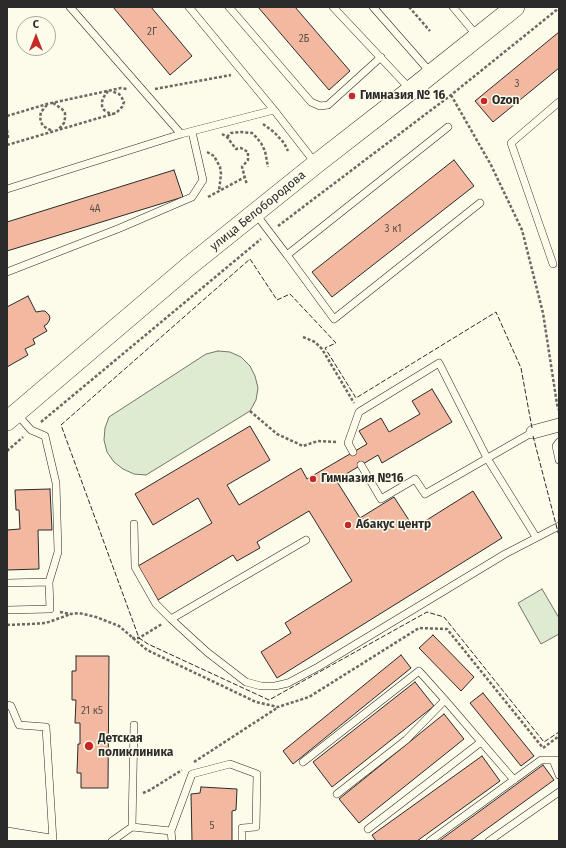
<!DOCTYPE html>
<meta charset="utf-8">
<style>
body{margin:0}
#map{position:relative;width:566px;height:848px;overflow:hidden;background:#fdfbea;font-family:"Fira Sans",sans-serif}
canvas{display:block}
.frame{position:absolute;inset:0;border:8px solid #2b2b2b;pointer-events:none}
.north{position:absolute;left:16px;top:16px;width:40px;height:40px;box-sizing:border-box;background:#fdfbea;border:1px solid #a9a89e;border-radius:50%;rotate:0deg;font-size:11px;font-weight:700;line-height:16px;text-align:center;color:#2b2b2b}
.north::after{content:'';display:block;margin:auto;width:14px;height:18px;background:#c62828;clip-path:polygon(50% 0,100% 100%,50% 72%,0 100%)}
</style>
<div id="map">
<canvas width="566" height="848"></canvas>
<div class="frame"></div>
<div class="north">С</div>
</div>
<script>
const c = document.querySelector('canvas').getContext('2d');
c.lineJoin = 'round';
function fill(path, color) { c.fillStyle = color; c.fill(path, 'evenodd'); }
const shape = rows => new Path2D(rows.map(r => 'M' + r).join(''));
function trace(path, color, width, dash) { c.strokeStyle = color; c.lineWidth = width; c.lineCap = dash ? 'butt' : 'round'; c.setLineDash(dash || []); c.stroke(path); }
function write(font, color, halo, rows, align = 'center') {
  c.font = font + ' "Fira Sans",sans-serif'; c.lineWidth = 3; c.setLineDash([]); c.textBaseline = 'middle'; c.strokeStyle = halo; c.fillStyle = color; for (const [text, x, y, turn = 0] of rows) {
    c.save(); c.translate(x, y); c.rotate((+turn || 0) * Math.PI / 180); c.textAlign = isNaN(turn) ? turn : align; if (halo) c.strokeText(text, 0, 0); c.fillText(text, 0, 0); c.restore();
  }
}
const green = shape([
 [218,351,230,352,241,357,250,366,255,376,258,388,256,400,250,411,146,475,134,474,123,469,114,462,107,452,104,440,105,428,109,417,206,354,218,351],
 [542,589,559,618,559,634,541,644,518,603,542,589]
]);
const building = shape([
 [113,7,151,7,192,56,170,75,113,7],
 [258,7,295,7,350,71,329,90,258,7],
 [559,32,559,68,493,122,475,101,559,32],
 [454,160,474,186,332,297,312,272,454,160],
 [174,170,183,197,7,251,7,222,174,170],
 [28,296,36,312,42,311,45,311,49,315,50,318,49,321,47,324,44,326,47,331,33,339,35,344,25,349,28,355,7,367,7,307,28,296],
 [432,389,452,422,382,463,378,455,336,480,360,518,394,497,414,528,473,491,502,538,277,678,261,652,291,633,285,623,352,581,309,511,257,542,260,548,237,561,233,555,158,600,138,566,212,523,198,498,153,525,135,494,250,426,270,460,227,485,239,505,301,468,307,479,367,444,359,431,381,418,389,432,420,414,412,401,432,389],
 [50,489,52,530,38,530,39,569,7,570,7,530,20,529,19,510,16,510,15,490,50,489],
 [433,635,474,677,461,691,419,648,433,635],
 [401,655,411,668,293,764,283,751,401,655],
 [76,656,109,656,108,788,81,788,81,773,77,773,78,744,80,744,80,723,75,723,76,700,72,700,72,671,76,671,76,656],
 [415,682,434,706,332,787,313,762,415,682],
 [483,693,534,756,521,766,470,703,483,693],
 [444,714,464,739,359,823,339,799,444,714],
 [482,756,500,781,417,841,376,841,372,835,482,756],
 [543,765,554,780,470,841,439,841,543,765],
 [201,787,237,789,236,810,232,811,232,841,192,841,191,794,200,793,201,787]
]);
const path = shape([
 [409,7,430,31],
 [155,89,231,75],
 [108,91,103,98,102,102,102,106,104,110,109,113,113,114],
 [451,95,491,165,522,230,543,313,557,404,559,410],
 [53,103,62,109,65,113,65,118,64,123,58,130],
 [47,105,41,112,40,117,41,122,43,126,52,131],
 [7,116,47,104,121,88,127,89],
 [263,124,274,132,284,143,288,151],
 [7,130,8,137,7,140],
 [222,134,227,137,236,149,241,148,248,152,248,160,242,167,247,185],
 [227,137,231,133,241,132,252,133,256,137,261,143,265,151,268,167],
 [7,145,116,113,122,107,124,102,122,98,119,94,111,91],
 [207,152,214,156,220,167,221,174,219,191],
 [208,197,245,177],
 [278,226,451,95,559,8],
 [303,337,315,342,322,349,354,403],
 [250,411,277,434,303,446,318,441,338,442],
 [41,422,261,239],
 [7,451,23,437],
 [60,612,71,614,79,613,96,617,119,626,147,650,256,702,278,707,309,697,419,628,447,629,543,748,559,736],
 [7,625,30,624,46,623,71,614],
 [132,638,139,638,162,624],
 [194,762,277,708],
 [143,793,150,790,182,770]
]);
const lane = shape([
 [70,7,181,134],
 [189,7,274,110,316,164],
 [229,7,311,102,320,106,328,105,381,57],
 [333,7,411,90],
 [373,7,431,73],
 [453,7,478,37],
 [7,189,181,134,274,110],
 [255,213,287,255,448,127],
 [287,255,334,319,480,203],
 [553,264,511,143,559,102],
 [7,272,120,228,192,197,203,180,192,132],
 [559,442,556,446,559,460],
 [353,452,348,443,359,412,439,363,487,458,536,537],
 [361,465,381,499,415,479,425,494,533,432],
 [134,524,135,567,156,604,171,619,306,540],
 [7,583,49,582,58,552,56,483,45,436,31,430,16,413],
 [7,610,50,609,49,582],
 [171,619,207,652,246,682,261,686,275,686,288,683,318,667,505,554,559,526],
 [7,705,11,706,19,725,46,727,53,841],
 [559,760,553,760,559,775],
 [303,762,419,671,445,700,514,780],
 [337,794,406,740,445,700],
 [132,827,171,831,192,774,230,764,257,774,256,827,242,828,242,841],
 [368,829,481,742],
 [171,831,172,841],
 [112,841,132,827,134,725],
 [430,841,541,760,553,760],
 [489,841,559,792]
]);
const street = shape([
 [533,432,559,425],
 [7,834,50,841]
]);
const secondary = shape([
 [7,421,189,266,316,164,411,90,515,7]
]);
const fence = shape([
 [532,428,521,368,496,312,356,398,325,348,336,343,290,294,277,300,250,259,61,425,139,638,148,644,269,700,427,612,444,617,544,742,559,732],
 [533,436,559,536]
]);
const markers = [
 [352,96,4,"#c62828"],
 [484,101,4,"#c62828"],
 [313,479,4,"#c62828"],
 [348,525,4,"#c62828"],
 [89,746,5,"#c62828"]
];
const numberNames = [
 ["2Г",152,32],
 ["2Б",304,39],
 ["3",517,84],
 ["4А",95,209],
 ["3 к1",393,229],
 ["21 к5",92,711],
 ["5",212,826]
];
const poiNames = [
 ["Гимназия № 16",360,96],
 ["Ozon",492,101],
 ["Гимназия №16",321,479],
 ["Абакус центр",356,525],
 ["Детская",98,739],
 ["поликлиника",98,753]
];
const streetNames = [
 ["улица Белобородова",258,211,-39]
];
fill(green, '#deebd1');
trace(green, '#74746e', 1);
fill(building, '#f2b8a0');
trace(building, '#2b2b2b', 1);
trace(lane, '#2b2b2b', 8);
trace(street, '#2b2b2b', 14);
trace(secondary, '#2b2b2b', 20);
trace(path, '#6a6964', 2.5, [3, 2]);
trace(lane, '#fdfbea', 7);
trace(street, '#fdfbea', 13);
trace(secondary, '#fdfbea', 19);
trace(fence, '#2b2b2b', 1, [5, 2]);
for (const [x, y, r, color] of markers) { const dot = new Path2D(); dot.arc(x, y, r, 0, 2 * Math.PI); c.fillStyle = color; c.fill(dot); trace(dot, '#fdfbea', 1.5); }
write('10px', '#5d4e48', null, numberNames);
write('bold 12px', '#2b2b2b', '#fdfbea', poiNames, 'left');
write('12px', '#2b2b2b', '#fdfbea', streetNames);
</script>
